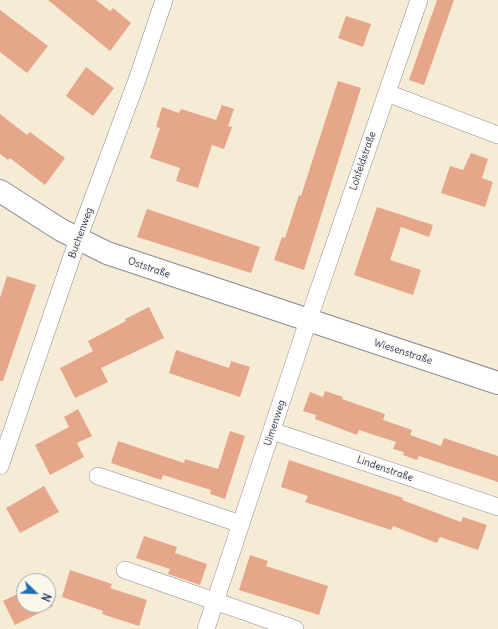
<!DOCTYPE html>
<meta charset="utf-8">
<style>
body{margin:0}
#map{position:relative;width:498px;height:629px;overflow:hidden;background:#f6ebd5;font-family:Delius,sans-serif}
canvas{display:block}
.north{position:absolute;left:16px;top:573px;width:40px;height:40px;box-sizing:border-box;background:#fbf7ec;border:1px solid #a1a7b3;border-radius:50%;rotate:113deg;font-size:11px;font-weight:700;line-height:16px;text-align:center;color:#1b2f5e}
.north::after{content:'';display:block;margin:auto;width:14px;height:18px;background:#1f6fb2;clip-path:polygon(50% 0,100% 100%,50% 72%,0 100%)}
</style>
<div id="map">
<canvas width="498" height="629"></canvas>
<div class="north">N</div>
</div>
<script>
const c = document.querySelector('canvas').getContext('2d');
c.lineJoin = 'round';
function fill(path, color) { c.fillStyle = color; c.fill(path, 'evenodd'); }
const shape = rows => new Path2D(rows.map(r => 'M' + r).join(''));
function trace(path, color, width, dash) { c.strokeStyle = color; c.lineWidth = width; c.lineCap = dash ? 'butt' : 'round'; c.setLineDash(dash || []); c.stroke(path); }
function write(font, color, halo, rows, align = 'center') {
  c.font = font + ' Delius,sans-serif'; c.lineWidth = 3; c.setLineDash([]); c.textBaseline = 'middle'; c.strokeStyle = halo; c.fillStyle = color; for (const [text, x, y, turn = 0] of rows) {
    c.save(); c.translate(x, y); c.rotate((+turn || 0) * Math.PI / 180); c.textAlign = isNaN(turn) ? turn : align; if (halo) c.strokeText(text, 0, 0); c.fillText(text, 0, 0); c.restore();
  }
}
const building = shape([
 [48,0,96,0,110,11,113,8,131,23,110,51],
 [437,0,454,0,424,85,409,80],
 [0,10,48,46,27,73,0,52],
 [346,16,371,24,363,47,338,38],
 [86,67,114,88,93,116,66,96],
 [338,81,361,88,304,270,274,260,282,237,285,238,299,195,301,196],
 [222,105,234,109,228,126,232,127,224,149,212,145,198,188,176,181,180,168,150,158,160,128,156,127,162,107,179,113,181,109,216,120],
 [0,114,27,135,30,132,65,158,45,185,10,158,8,160,0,154],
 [471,153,488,159,482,178,493,182,485,207,441,193,450,166,463,170],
 [377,207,433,225,429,237,401,227,390,260,421,270,413,295,354,275],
 [147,209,260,247,251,273,137,237],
 [7,276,36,285,3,381,0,381,0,298],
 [149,307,164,338,101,368,108,382,75,398,60,368,93,351,88,341,126,321,125,319],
 [176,350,229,368,231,361,250,367,240,397,169,373],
 [325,391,343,397,342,399,385,414,383,420,412,430,410,435,441,446,444,438,498,456,498,482,419,456,417,460,403,455,404,452,393,449,396,442,359,430,357,435,315,419,316,415,303,411,310,392,323,397],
 [78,409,92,436,77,443,84,457,50,475,35,445,69,427,64,417],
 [230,431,245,436,225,499,210,494,211,490,163,475,161,480,111,463,118,441,184,463,185,459,218,469],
 [289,460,403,498,402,500,461,522,463,517,487,525,478,550,440,537,437,543,393,526,391,530,305,502,308,496,281,487],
 [44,486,59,512,20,533,6,508],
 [144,536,177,547,175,553,207,564,200,585,168,574,170,569,136,558],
 [250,555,268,561,266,566,328,586,319,615,239,590],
 [70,570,112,584,110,588,147,600,139,626,102,614,103,611,62,597],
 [24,591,24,605,48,605,48,595,53,606,15,625,3,601]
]);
const street = shape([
 [387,93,498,135],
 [272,431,498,507],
 [0,466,78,239,137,80,164,0],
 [98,476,241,524],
 [125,570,295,629],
 [206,629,308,321,419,0]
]);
const secondary = shape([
 [0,191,61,230,107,253,498,383]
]);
const streetNames = [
 ["Lohfeldstraße",363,161,-71],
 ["Buchenweg",81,233,-70],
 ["Oststraße",149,268,19],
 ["Wiesenstraße",403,352,18],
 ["Ulmenweg",275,423,-72],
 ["Lindenstraße",385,469,19]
];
fill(building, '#e5a68a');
trace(street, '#888d9a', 18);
trace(secondary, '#888d9a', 24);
trace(street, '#fff', 17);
trace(secondary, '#fff', 22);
write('10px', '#1b2f5e', '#fbf7ec', streetNames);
</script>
